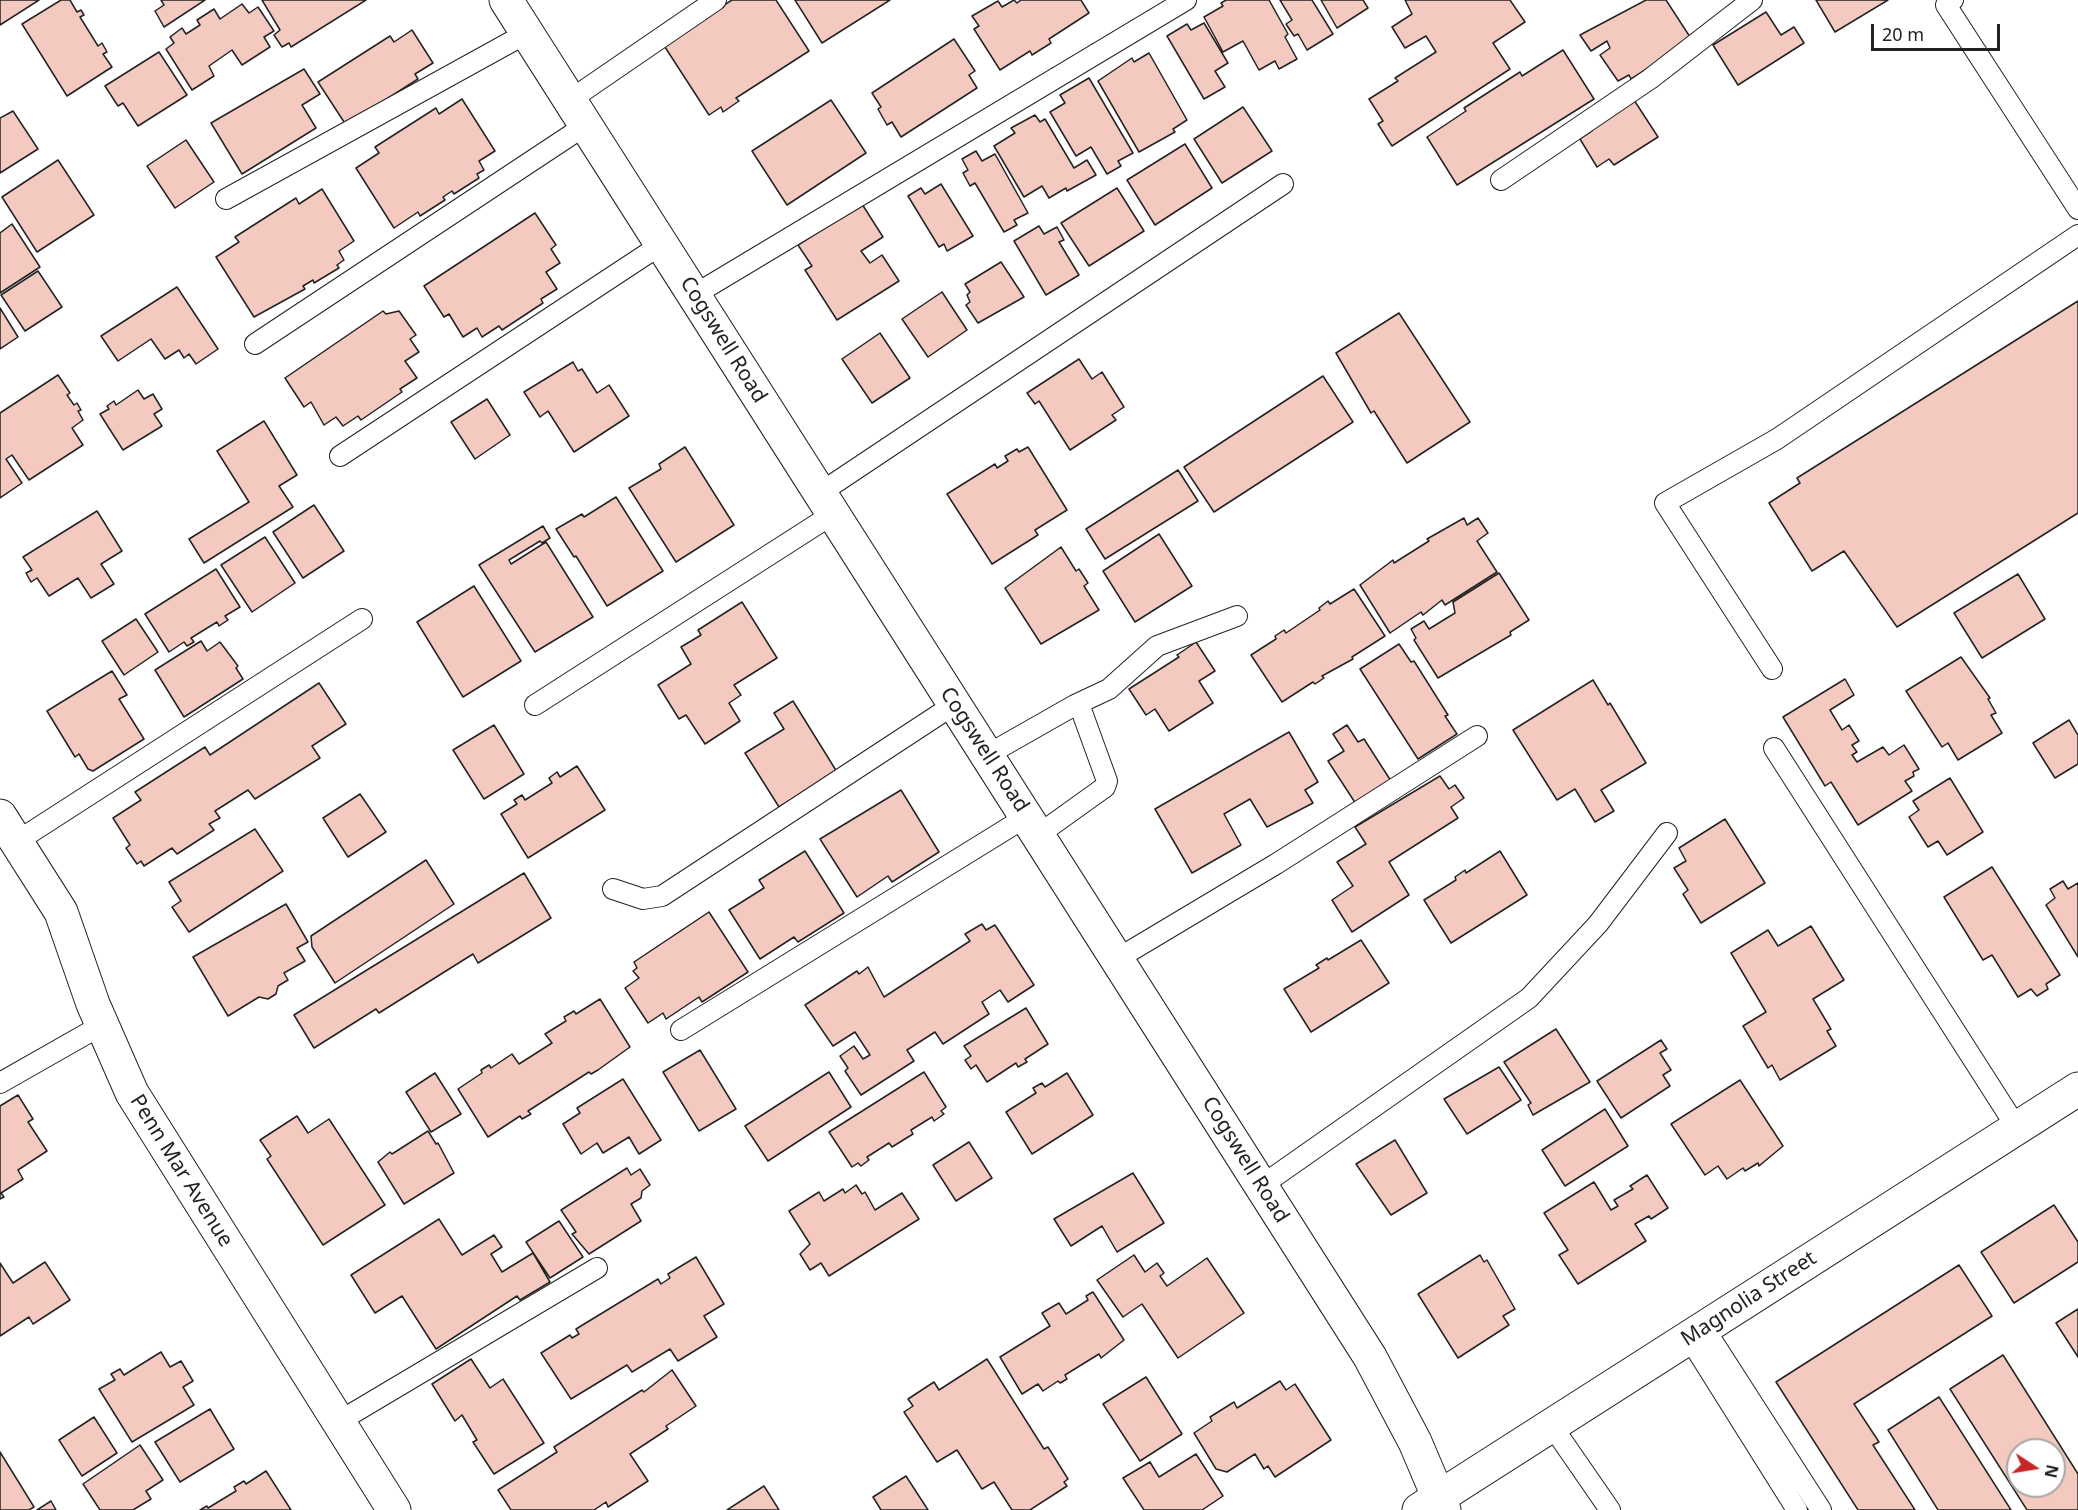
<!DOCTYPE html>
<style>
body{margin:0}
#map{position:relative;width:2078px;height:1510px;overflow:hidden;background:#fff;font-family:"Noto Sans",sans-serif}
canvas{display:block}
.north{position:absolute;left:2006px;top:1438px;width:60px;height:60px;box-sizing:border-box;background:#fff;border:2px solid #a7a7a7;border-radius:50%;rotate:102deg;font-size:16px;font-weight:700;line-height:24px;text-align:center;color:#222}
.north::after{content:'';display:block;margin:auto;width:21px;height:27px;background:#c62828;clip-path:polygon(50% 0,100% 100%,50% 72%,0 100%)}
.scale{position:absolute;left:1871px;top:24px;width:129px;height:27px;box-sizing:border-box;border:3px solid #222;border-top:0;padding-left:8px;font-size:18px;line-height:21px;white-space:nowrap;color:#222;-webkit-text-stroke:4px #fff;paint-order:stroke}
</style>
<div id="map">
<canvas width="2078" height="1510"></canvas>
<div class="north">N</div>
<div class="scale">20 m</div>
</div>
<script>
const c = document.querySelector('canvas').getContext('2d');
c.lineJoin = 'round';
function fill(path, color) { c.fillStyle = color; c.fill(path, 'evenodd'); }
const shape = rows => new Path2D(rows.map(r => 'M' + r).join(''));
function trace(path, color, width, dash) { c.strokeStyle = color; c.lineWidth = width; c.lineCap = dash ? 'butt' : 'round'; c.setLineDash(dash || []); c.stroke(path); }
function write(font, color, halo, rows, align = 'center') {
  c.font = font + ' "Noto Sans",sans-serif'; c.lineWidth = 4.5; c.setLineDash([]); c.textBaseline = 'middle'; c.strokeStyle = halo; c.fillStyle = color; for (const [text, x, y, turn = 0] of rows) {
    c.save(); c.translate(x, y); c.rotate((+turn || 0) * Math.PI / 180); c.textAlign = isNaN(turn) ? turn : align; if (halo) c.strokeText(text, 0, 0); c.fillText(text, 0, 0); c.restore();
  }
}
const building = shape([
 [0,0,39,0,0,25,0,0],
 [61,0,70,0,77,12,81,10,84,15,80,17,98,46,102,43,107,52,103,54,112,67,67,96,22,24,61,0],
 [161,0,205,0,164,27,155,11,164,5,161,0],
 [262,0,366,0,291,47,289,43,282,47,274,35,280,30,262,0],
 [732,0,776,0,809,51,736,98,739,101,723,112,721,107,709,115,663,44,732,0],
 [795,0,890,0,822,43,795,0],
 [1014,0,1017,3,1021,0,1081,0,1089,13,1049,39,1051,43,1032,55,1030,51,1000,70,974,29,979,26,972,16,998,1,1002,7,1014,0],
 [1226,0,1269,0,1288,34,1285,37,1297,59,1279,69,1275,61,1259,70,1243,41,1223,52,1204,17,1223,6,1221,3,1226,0],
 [1280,0,1312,0,1333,34,1307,50,1298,34,1294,36,1286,24,1292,20,1280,0],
 [1321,0,1363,0,1368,8,1337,28,1321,0],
 [1405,0,1510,0,1525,22,1493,43,1510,69,1392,146,1378,124,1383,121,1369,99,1398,81,1395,78,1436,52,1426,36,1405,48,1392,27,1412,14,1405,0],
 [1646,0,1666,0,1692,40,1631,79,1629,75,1618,81,1600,55,1610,48,1607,41,1591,51,1580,35,1646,0],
 [1816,0,1888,0,1835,32,1816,0],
 [242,4,249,13,258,7,274,31,264,37,270,47,242,65,232,50,209,66,214,76,192,90,166,49,174,43,170,37,182,28,186,34,200,25,197,20,214,9,220,19,242,4],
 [1766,12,1781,35,1794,27,1804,43,1738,85,1713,45,1766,12],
 [1204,23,1228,63,1215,71,1225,87,1204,99,1167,36,1187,24,1191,30,1204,23],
 [412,30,433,63,415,74,418,79,346,125,318,82,390,36,394,42,412,30],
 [954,39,975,71,969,75,977,88,901,137,892,122,887,125,878,109,881,107,872,93,954,39],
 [1563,50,1594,99,1457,185,1427,137,1466,111,1464,108,1520,72,1522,76,1563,50],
 [159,52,187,95,138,126,123,103,118,106,105,86,159,52],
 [1149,53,1187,120,1173,129,1175,132,1139,152,1098,81,1132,58,1134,62,1149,53],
 [304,69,320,94,302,105,316,128,242,174,211,123,304,69],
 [1089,78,1133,153,1118,161,1121,166,1107,174,1091,147,1076,156,1050,112,1065,103,1060,95,1089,78],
 [462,99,495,151,479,161,484,170,477,174,479,178,454,194,452,191,443,197,445,200,420,216,418,212,394,228,356,168,379,153,375,147,436,108,439,114,462,99],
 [831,100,866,153,787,205,752,151,831,100],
 [1634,100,1658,137,1614,165,1609,159,1597,167,1580,139,1592,131,1590,128,1634,100],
 [1243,107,1272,151,1222,183,1194,139,1243,107],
 [13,111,38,149,0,173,0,118,13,111],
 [1035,115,1040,122,1045,119,1074,168,1087,160,1096,175,1067,191,1066,188,1049,198,1042,186,1024,197,994,146,1015,133,1011,128,1035,115],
 [186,140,214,182,175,208,147,166,186,140],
 [1185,144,1212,188,1155,225,1127,180,1185,144],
 [976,151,982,161,995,154,1028,213,1014,220,1017,225,1004,232,975,183,970,186,963,173,968,170,962,159,976,151],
 [58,160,94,215,37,252,2,197,58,160],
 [941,184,973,236,947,251,944,244,939,247,908,196,921,188,925,194,941,184],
 [1117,188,1144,231,1089,266,1061,223,1117,188],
 [322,189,354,241,339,251,344,260,337,265,339,268,314,283,313,280,303,286,305,289,254,317,216,257,239,242,235,237,296,198,299,204,322,189],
 [862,204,883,237,861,251,870,263,882,255,899,281,837,320,805,270,812,266,798,245,862,204],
 [535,213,556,245,551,249,560,263,546,272,557,289,541,299,543,303,502,330,499,326,482,337,477,328,463,337,449,314,444,317,424,286,535,213],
 [12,224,40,267,0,293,0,233,12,224],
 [1039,226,1044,234,1057,227,1064,240,1059,242,1079,275,1046,295,1014,241,1039,226],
 [1001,262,1024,297,978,323,966,305,970,302,967,295,970,292,965,284,1001,262],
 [38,271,62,307,25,331,1,295,38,271],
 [177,287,218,349,196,364,189,354,184,358,179,350,165,359,151,339,118,361,101,336,177,287],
 [942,292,967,330,928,357,902,319,942,292],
 [2078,301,2078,513,1897,627,1844,551,1812,571,1769,503,1800,483,1797,478,2078,301],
 [0,308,18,337,0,349,0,308],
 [383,311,386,314,399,311,416,335,410,339,419,352,405,361,417,378,400,389,402,392,361,420,358,416,343,426,336,417,324,425,311,402,304,407,285,378,383,311],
 [1399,313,1470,422,1407,463,1374,411,1371,413,1336,353,1399,313],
 [880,333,910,378,872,403,842,359,880,333],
 [1079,359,1092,379,1102,372,1124,407,1112,415,1116,420,1070,450,1039,401,1035,404,1027,393,1079,359],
 [573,362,578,371,582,369,597,393,609,385,629,416,574,452,548,411,540,417,524,392,573,362],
 [58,375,70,393,67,395,74,405,77,403,81,410,78,411,83,420,72,428,83,445,29,480,12,455,6,459,22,483,0,498,0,413,58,375],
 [1323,376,1353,422,1214,512,1184,467,1323,376],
 [138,390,144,399,153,394,162,409,154,414,162,426,123,450,100,414,109,409,107,406,114,401,116,405,138,390],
 [487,399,510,435,475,459,451,422,487,399],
 [264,421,297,475,279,486,293,507,204,563,189,539,249,502,217,451,264,421],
 [685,447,734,525,676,562,629,488,661,469,659,464,685,447],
 [1028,447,1067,510,1035,530,1038,535,992,564,947,494,995,464,997,468,1008,461,1005,456,1017,449,1019,452,1028,447],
 [1178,470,1198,501,1105,559,1086,529,1178,470],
 [616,497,663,571,607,606,576,556,574,557,556,529,582,514,584,517,616,497],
 [314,505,344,551,303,578,273,532,314,505],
 [97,511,122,551,101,564,114,584,91,598,78,578,49,596,37,578,31,582,26,573,32,570,23,557,97,511],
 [1464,518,1467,525,1478,518,1488,533,1477,541,1497,572,1445,605,1442,600,1423,615,1421,612,1390,633,1360,585,1393,560,1394,563,1429,541,1427,539,1464,518],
 [543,526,550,538,542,543,540,541,509,560,511,564,546,542,593,617,535,652,479,565,543,526],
 [1159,534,1192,586,1135,622,1103,571,1159,534],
 [265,537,295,583,252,612,221,565,265,537],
 [1061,547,1076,571,1079,569,1088,583,1084,586,1099,610,1041,644,1005,588,1061,547],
 [216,569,240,607,225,616,228,620,219,626,217,622,191,638,194,642,187,646,184,642,169,652,145,614,216,569],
 [1499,573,1529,620,1510,632,1511,635,1438,678,1414,640,1416,638,1411,629,1424,621,1429,629,1455,613,1453,602,1499,573],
 [2018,574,2045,619,1982,658,1954,613,2018,574],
 [474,586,521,661,463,697,417,622,474,586],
 [1354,589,1385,636,1352,657,1353,659,1322,676,1324,678,1315,684,1313,682,1282,702,1251,655,1276,639,1275,636,1284,630,1286,633,1320,610,1319,608,1328,601,1330,604,1354,589],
 [742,602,777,658,734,685,741,695,729,703,740,721,705,744,686,715,679,719,658,685,691,664,681,647,701,635,698,630,742,602],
 [136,619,158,652,124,675,102,641,136,619],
 [201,641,207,651,220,642,238,666,236,668,243,679,184,717,155,670,201,641],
 [1196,642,1215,671,1199,681,1213,703,1169,731,1155,709,1146,715,1129,689,1179,657,1177,655,1196,642],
 [1399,644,1411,662,1414,661,1448,715,1445,716,1457,734,1418,759,1360,669,1399,644],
 [1961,657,1990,698,1988,699,1996,713,1991,715,2002,733,1958,760,1948,743,1942,747,1906,691,1961,657],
 [112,671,127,695,119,699,144,739,93,771,88,769,79,754,75,757,47,711,112,671],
 [1845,679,1854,695,1830,710,1842,730,1849,725,1859,741,1852,745,1857,752,1852,755,1857,762,1883,747,1889,755,1904,745,1919,769,1913,772,1914,776,1905,781,1912,791,1858,825,1831,782,1825,786,1783,717,1845,679],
 [1593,680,1608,705,1610,703,1646,763,1601,790,1614,811,1595,822,1575,789,1557,800,1513,730,1593,680],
 [319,683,346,724,312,746,320,758,255,799,248,790,215,811,220,818,209,824,214,830,177,854,172,848,144,866,141,861,137,864,126,848,130,845,113,818,141,800,135,792,205,747,210,755,319,683],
 [793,701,837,772,779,807,745,753,784,729,774,713,793,701],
 [2069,720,2078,735,2078,764,2055,778,2033,743,2069,720],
 [494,725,524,774,484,799,453,750,494,725],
 [1347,725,1358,742,1364,739,1391,781,1356,804,1328,761,1344,751,1333,734,1347,725],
 [1289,732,1318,782,1305,790,1313,803,1267,827,1250,799,1224,814,1241,845,1192,873,1155,809,1289,732],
 [577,766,605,810,528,858,501,814,517,804,514,800,522,795,525,800,552,783,549,778,557,772,560,777,577,766],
 [1440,776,1449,789,1455,785,1464,798,1451,807,1458,818,1389,862,1409,895,1352,932,1332,900,1353,886,1337,862,1366,844,1355,827,1440,776],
 [1950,778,1983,832,1947,855,1938,841,1928,847,1909,817,1919,810,1913,801,1950,778],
 [901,790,939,852,892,882,888,876,857,897,820,839,901,790],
 [360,794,386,832,348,857,323,818,360,794],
 [1725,819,1765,883,1701,923,1683,894,1688,890,1674,868,1686,861,1679,848,1725,819],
 [255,829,283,871,189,932,172,907,181,901,169,882,255,829],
 [805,851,844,913,798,942,794,937,760,959,729,910,764,888,759,880,805,851],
 [1500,851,1527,895,1451,943,1424,900,1456,880,1455,877,1465,870,1466,873,1500,851],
 [426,860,454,904,335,983,312,947,311,936,426,860],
 [1992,867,2060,975,2046,984,2048,989,2037,996,2031,989,2018,997,1992,955,1983,960,1944,897,1992,867],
 [524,873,551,918,478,963,473,954,379,1013,376,1009,314,1048,294,1015,524,873],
 [2063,881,2068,889,2078,883,2078,957,2046,905,2055,898,2050,889,2063,881],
 [286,904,308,942,297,948,305,961,284,973,288,980,278,986,276,994,268,999,259,997,228,1016,193,957,286,904],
 [709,912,748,972,702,1002,699,997,666,1019,663,1013,648,1023,625,988,639,978,633,971,637,968,634,962,709,912],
 [982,924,986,930,995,925,1034,985,1008,1002,1000,990,982,1002,989,1014,943,1044,935,1032,907,1050,914,1061,861,1095,845,1071,848,1068,840,1056,854,1046,863,1059,870,1055,855,1032,833,1046,805,1005,857,971,859,974,868,967,884,997,970,941,965,934,982,924],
 [1811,926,1844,980,1813,999,1831,1029,1827,1031,1836,1046,1780,1080,1772,1065,1768,1068,1743,1026,1766,1012,1731,953,1768,930,1778,946,1811,926],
 [1361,940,1389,983,1311,1032,1284,989,1319,968,1316,965,1327,958,1328,960,1361,940],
 [600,999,630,1047,598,1070,591,1074,589,1072,528,1111,531,1114,522,1119,520,1116,488,1137,458,1089,482,1073,481,1070,489,1065,491,1068,512,1054,519,1064,552,1043,545,1034,566,1021,564,1017,574,1011,576,1014,600,999],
 [1026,1008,1048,1044,1025,1059,1027,1062,1018,1067,1016,1063,987,1082,976,1065,971,1069,965,1060,971,1056,964,1046,1026,1008],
 [1556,1029,1590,1082,1533,1115,1528,1105,1531,1103,1504,1062,1556,1029],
 [1661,1040,1667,1049,1660,1053,1671,1070,1663,1075,1670,1086,1621,1118,1597,1081,1661,1040],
 [700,1050,736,1109,699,1131,663,1072,700,1050],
 [1499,1067,1521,1100,1467,1134,1444,1099,1499,1067],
 [829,1072,851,1107,768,1161,745,1126,829,1072],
 [924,1072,946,1107,941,1111,944,1114,934,1121,932,1117,911,1130,913,1134,892,1147,889,1143,867,1157,869,1160,861,1166,858,1163,852,1167,829,1132,924,1072],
 [435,1073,461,1114,431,1132,406,1092,435,1073],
 [1067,1073,1093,1115,1032,1154,1006,1112,1036,1093,1033,1088,1042,1083,1045,1087,1067,1073],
 [623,1079,661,1140,639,1154,629,1137,603,1153,597,1143,581,1154,563,1124,580,1113,577,1108,623,1079],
 [1740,1080,1783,1146,1759,1166,1758,1163,1745,1171,1743,1168,1727,1179,1718,1166,1705,1175,1671,1124,1740,1080],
 [18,1095,33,1119,28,1122,47,1151,18,1170,23,1179,1,1193,4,1197,0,1199,0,1106,18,1095],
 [1605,1109,1628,1146,1565,1186,1542,1150,1605,1109],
 [297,1116,308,1133,329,1119,385,1205,323,1245,267,1159,271,1156,260,1140,297,1116],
 [428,1131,436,1144,438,1143,454,1173,404,1204,378,1162,390,1152,392,1154,428,1131],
 [1395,1140,1427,1193,1391,1215,1356,1164,1395,1140],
 [969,1142,992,1178,956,1201,933,1165,969,1142],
 [627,1168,631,1175,640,1169,650,1185,642,1191,641,1198,631,1204,641,1221,589,1254,572,1234,576,1232,561,1210,627,1168],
 [1133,1173,1164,1223,1117,1252,1102,1226,1071,1246,1054,1219,1133,1173],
 [1647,1175,1668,1208,1651,1219,1649,1216,1635,1224,1646,1241,1578,1284,1559,1255,1568,1250,1544,1213,1594,1182,1611,1210,1618,1206,1614,1200,1633,1189,1630,1186,1647,1175],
 [856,1185,862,1194,865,1192,875,1210,902,1193,919,1219,829,1276,821,1263,810,1270,800,1254,810,1244,789,1211,819,1192,824,1201,843,1189,845,1193,856,1185],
 [2054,1205,2078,1242,2078,1262,2014,1303,1981,1252,2054,1205],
 [439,1219,462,1255,494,1235,502,1247,491,1254,502,1272,533,1253,550,1282,520,1300,517,1296,436,1349,402,1296,375,1313,351,1275,439,1219],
 [559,1221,583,1257,550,1278,526,1242,559,1221],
 [1134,1255,1145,1272,1157,1263,1164,1273,1160,1276,1167,1286,1207,1258,1244,1313,1178,1358,1142,1304,1123,1317,1097,1280,1134,1255],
 [1480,1255,1484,1262,1487,1260,1515,1309,1503,1316,1509,1325,1458,1358,1418,1294,1480,1255],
 [696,1257,724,1304,704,1316,717,1337,678,1361,670,1349,632,1372,627,1365,571,1399,541,1353,570,1335,572,1338,579,1334,576,1329,658,1279,661,1284,670,1278,668,1274,696,1257],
 [45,1262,70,1300,33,1324,29,1317,0,1336,0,1263,13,1283,45,1262],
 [1959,1265,1992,1316,1854,1404,1879,1442,1873,1445,1915,1510,1858,1510,1776,1382,1959,1265],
 [1093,1292,1124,1340,1101,1358,1099,1354,1065,1375,1067,1379,1060,1383,1058,1381,1043,1391,1038,1384,1022,1394,1000,1357,1050,1326,1042,1313,1059,1303,1066,1314,1088,1300,1086,1296,1093,1292],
 [2078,1309,2078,1357,2056,1323,2078,1309],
 [161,1352,170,1367,181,1361,193,1381,183,1387,194,1405,132,1442,99,1389,115,1380,111,1374,120,1369,124,1375,161,1352],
 [2003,1355,2078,1474,2078,1510,2027,1510,1950,1389,2003,1355],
 [2018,1450,2054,1450,2054,1486,2018,1486,2018,1450],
 [471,1359,490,1388,503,1379,544,1443,494,1474,473,1442,477,1440,462,1415,455,1421,432,1384,471,1359],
 [987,1359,1044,1449,1048,1447,1068,1479,1064,1482,1067,1486,1030,1510,1012,1510,994,1482,982,1489,957,1450,937,1462,904,1412,913,1406,908,1399,934,1382,939,1390,987,1359],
 [672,1370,696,1406,666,1426,668,1429,630,1454,648,1481,608,1507,606,1502,594,1510,511,1510,498,1490,557,1452,554,1447,642,1390,644,1392,672,1370],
 [1146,1377,1182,1434,1140,1461,1103,1404,1146,1377],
 [1280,1381,1286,1390,1295,1384,1331,1440,1275,1477,1268,1466,1264,1469,1255,1454,1227,1472,1216,1469,1194,1433,1212,1421,1210,1417,1234,1402,1237,1408,1280,1381],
 [1939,1397,2011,1510,1938,1510,1888,1430,1939,1397],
 [210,1409,234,1449,180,1482,155,1442,210,1409],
 [94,1417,117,1453,82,1476,59,1440,94,1417],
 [140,1445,163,1480,146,1491,151,1499,133,1510,100,1510,83,1484,140,1445],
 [0,1452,34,1507,29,1510,0,1510,0,1452],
 [1196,1454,1223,1496,1202,1510,1144,1510,1123,1478,1150,1462,1159,1477,1196,1454],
 [266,1471,291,1510,200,1510,207,1506,208,1508,236,1491,234,1487,244,1481,246,1484,266,1471],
 [906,1476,928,1510,881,1510,873,1497,906,1476],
 [764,1486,779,1510,727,1510,764,1486],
 [51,1501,56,1510,37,1510,51,1501]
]);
const service = shape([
 [1953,0,1946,5,2078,209],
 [570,100,716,0],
 [1501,180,1650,79,1752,0],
 [226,199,527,33],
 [694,295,1186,0],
 [255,344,586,125],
 [340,456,662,244],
 [820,493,1283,184],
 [1772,669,1665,503,1777,439,2078,235],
 [535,705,833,514],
 [1774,748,2017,1128],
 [987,755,1075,705,1109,689,1157,646,1237,616],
 [1038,835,1105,787,1107,781,1079,704],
 [16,842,362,619],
 [613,889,643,899,662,896,955,704],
 [1117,959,1276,864,1477,736],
 [681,1030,1026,817],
 [0,1083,102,1025],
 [1261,1186,1529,998,1598,924,1667,833],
 [1704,1328,1821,1510],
 [1689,1338,1797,1510],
 [338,1422,597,1268],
 [1552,1426,1610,1510]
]);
const minor = shape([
 [506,0,1370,1357,1415,1442,1444,1510],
 [0,816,61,912,93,1004,132,1093,394,1510]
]);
const tertiary = shape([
 [1419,1510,2078,1089]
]);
const streetNames = [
 ["Cogswell Road",723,340,58],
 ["Cogswell Road",984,750,57],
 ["Cogswell Road",1245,1160,58],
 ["Penn Mar Avenue",181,1171,58],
 ["Magnolia Street",1749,1299,-33]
];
fill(building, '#f3c9c0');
trace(building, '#222', 1.5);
trace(service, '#222', 22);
trace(minor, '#222', 35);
trace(tertiary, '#222', 35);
trace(service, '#fff', 20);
trace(minor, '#fff', 33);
trace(tertiary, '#fff', 33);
write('21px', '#222', '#fff', streetNames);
</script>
